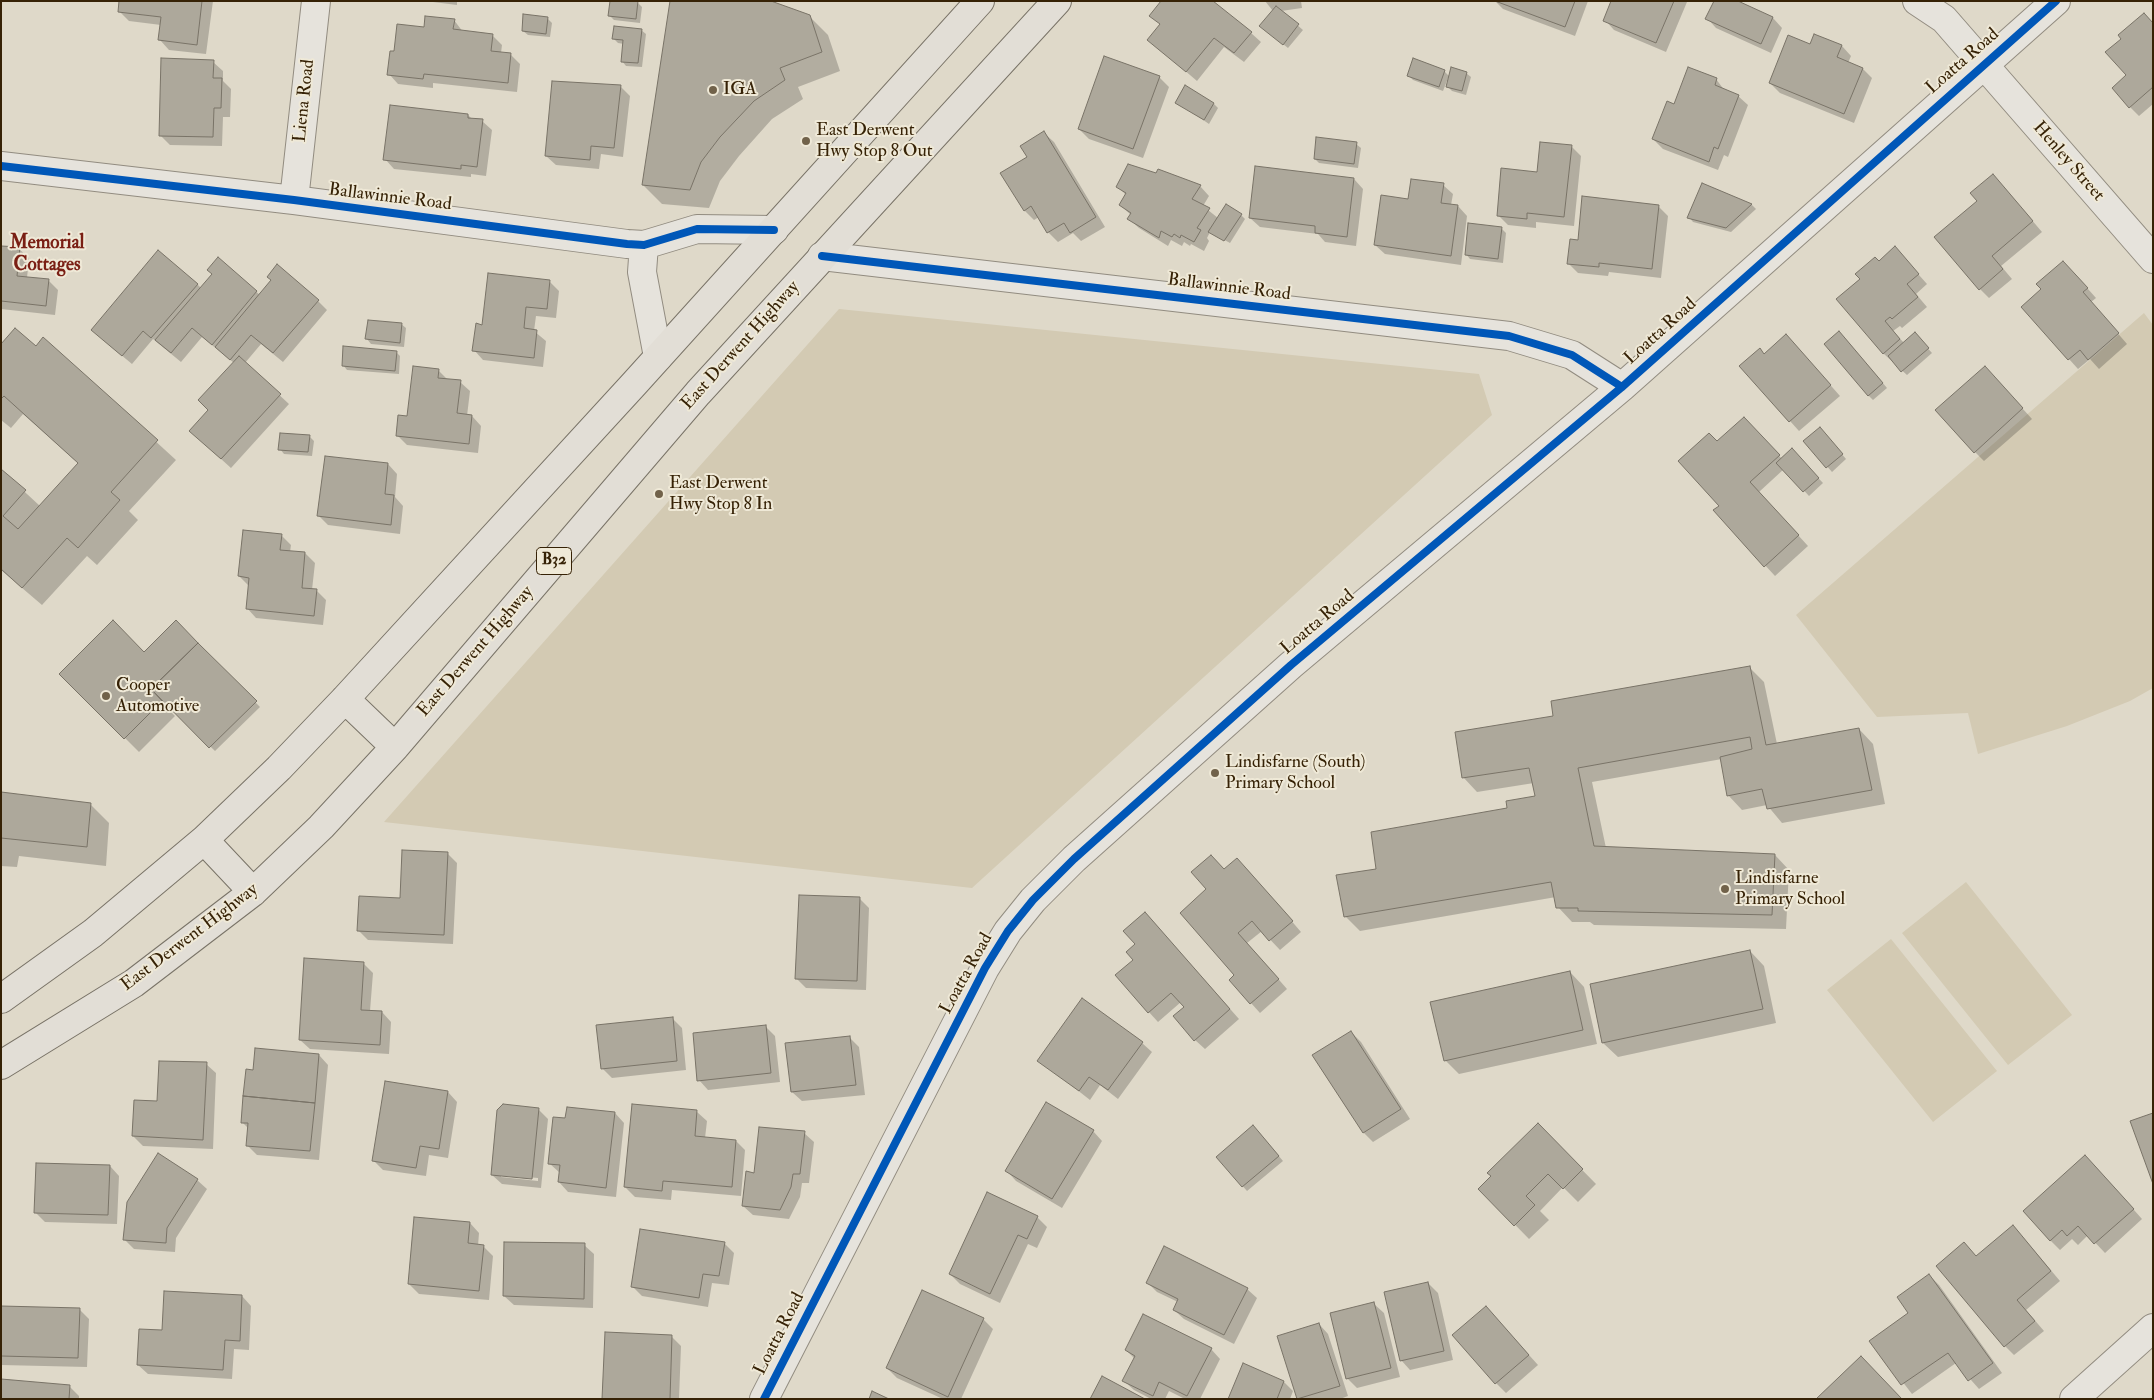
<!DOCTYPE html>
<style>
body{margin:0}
#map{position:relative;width:2154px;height:1400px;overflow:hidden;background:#dfd9c9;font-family:"IM FELL Double Pica",serif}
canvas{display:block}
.frame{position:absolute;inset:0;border:2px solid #362206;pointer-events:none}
</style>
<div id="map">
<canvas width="2154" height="1400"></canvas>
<div class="frame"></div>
</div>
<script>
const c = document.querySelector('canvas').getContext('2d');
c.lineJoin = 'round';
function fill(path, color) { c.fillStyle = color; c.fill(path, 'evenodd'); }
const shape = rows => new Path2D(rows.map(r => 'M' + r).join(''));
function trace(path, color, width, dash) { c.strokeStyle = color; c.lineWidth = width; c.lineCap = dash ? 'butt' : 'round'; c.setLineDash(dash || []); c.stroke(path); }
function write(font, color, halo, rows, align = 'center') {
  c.font = font + ' "IM FELL Double Pica",serif'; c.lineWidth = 4; c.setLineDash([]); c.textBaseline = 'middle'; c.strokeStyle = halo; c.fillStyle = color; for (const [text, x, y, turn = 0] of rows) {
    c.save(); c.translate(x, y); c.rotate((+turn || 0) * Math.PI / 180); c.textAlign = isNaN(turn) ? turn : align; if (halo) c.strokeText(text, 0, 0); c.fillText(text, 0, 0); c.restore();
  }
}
const green = shape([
 [839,309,1479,374,1492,415,972,888,384,822],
 [2144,313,2153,325,2153,688,2130,701,2067,726,1978,754,1968,713,1877,717,1796,615],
 [1966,882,2072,1015,2008,1065,1902,933],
 [1891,939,1997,1071,1933,1122,1827,990]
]);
const shadow = shape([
 [120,1,213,1,206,54,169,50,160,40,161,25,129,21,119,11],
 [425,1,457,1,457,5],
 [1265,1,1301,1,1302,8,1281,11,1303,30,1288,48,1265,30,1273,11],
 [1495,1,1588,1,1575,36,1503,9],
 [1613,1,1686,1,1687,2,1666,52,1614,30,1605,20],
 [1735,1,1773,18,1782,28,1771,53,1716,28,1707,18],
 [637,2,642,7,640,23,614,20,609,15],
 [1151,15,1251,33,1261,42,1244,62,1224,47,1197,81,1149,40,1161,25],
 [809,16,828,35,840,71,798,87,803,99,772,119,739,156,720,181,709,208,662,204,643,185],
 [547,18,552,23,550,37,528,35,523,31],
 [454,20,463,32,492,35,502,45,501,53,511,55,520,64,517,92,433,83,433,88,398,84,389,74,395,52],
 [2153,24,2153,104,2139,116,2130,107,2128,75],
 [641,30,646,34,642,67,626,66,622,61,624,44,618,43,614,39],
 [1815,35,1842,46,1851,56,1848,63,1863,69,1872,78,1854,123,1780,93,1770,83,1811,45],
 [213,62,223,71,223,81,231,89,230,117,223,117,222,146,170,145,160,135],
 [1444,71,1450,77,1466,73,1471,77,1466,95,1452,91,1448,87,1450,78,1448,78,1443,91,1413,80,1409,76],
 [1159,77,1169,87,1143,158,1089,139,1079,129],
 [1716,79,1725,91,1738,96,1748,105,1728,157,1724,155,1718,170,1663,149,1653,139,1675,106],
 [620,86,630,96,623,157,601,154,599,169,556,165,546,156],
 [1177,102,1214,104,1218,108,1209,124],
 [468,115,472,119,482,121,492,130,486,176,471,174,471,177,394,169,385,159],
 [1044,133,1054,142,1105,227,1081,241,1073,233,1058,242,1048,232,1039,217,1034,220,1025,211,1002,173,1029,158],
 [1356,144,1361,148,1358,168,1319,163,1315,159],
 [1571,146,1581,156,1574,226,1536,222,1536,228,1508,225,1498,215],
 [1354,179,1363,189,1356,246,1325,242,1318,234,1260,227,1250,218],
 [1703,184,1752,205,1756,209,1731,232,1693,222,1689,217],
 [1443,185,1453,194,1451,205,1458,206,1467,216,1461,265,1385,254,1375,245,1409,200],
 [2002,185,2042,232,2001,266,2012,279,1989,298,1980,289],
 [1200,186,1209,196,1203,206,1218,218,1241,215,1245,219,1230,243,1210,232,1207,238,1209,241,1204,251,1191,244,1190,246,1184,242,1182,246,1171,240,1168,246,1139,228,1129,219,1131,215,1120,205,1126,195,1118,187],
 [1658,206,1668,216,1661,278,1609,272,1608,276,1578,273,1569,264,1579,241],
 [1501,228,1506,233,1503,263,1470,259,1466,254],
 [1,247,19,249,29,258,27,278,48,280,58,290,55,315,1,309],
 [1895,248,1927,284,1916,294,1927,307,1902,328,1900,326,1893,331,1904,343,1915,334,1932,353,1907,375,1884,354,1837,299],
 [218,259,260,295,318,301,327,310,283,362,261,344,245,363,289,404,231,468,200,440,209,410,234,363,202,337,181,362,153,339,132,364,102,339,197,284,201,288,213,274],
 [2073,272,2096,298,2091,302,2127,344,2099,369,2090,359,2078,369,2069,359],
 [550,282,559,291,556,318,536,316,534,331,546,341,543,367,483,360,474,350,483,326],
 [401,324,406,328,404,347,371,344,367,339],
 [1844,337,1887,388,1873,400,1868,395],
 [44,339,176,460,129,511,138,520,97,565,87,556,42,605,1,570,1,470,40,506,79,464,23,414,11,428,1,420,1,346,36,348],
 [1796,346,1840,396,1799,431,1790,421,1765,355],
 [396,352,400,356,399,374,347,370,343,365],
 [438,370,448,380,460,382,470,391,467,416,472,416,481,426,478,453,407,445,397,435],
 [1994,377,2032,419,1984,461,1975,452],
 [1754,428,1782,459,1792,450,1823,483,1809,496,1784,469,1759,492,1808,546,1775,576,1715,511,1721,506,1717,443],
 [1824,433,1846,459,1832,472,1805,441],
 [309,436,314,441,312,456,284,454,280,449],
 [388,464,397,474,395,497,403,506,400,534,328,525,319,516],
 [281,535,291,545,290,552,305,553,315,563,312,590,316,590,326,600,323,625,256,618,247,608,249,586,239,576],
 [176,622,260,707,215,751,166,703,164,705,175,716,139,752,61,674,144,653],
 [1749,667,1764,682,1777,744,1859,729,1873,744,1885,804,1782,823,1767,805,1742,810,1728,795,1722,759,1592,782,1606,848,1775,855,1789,870,1786,929,1594,925,1590,922,1572,922,1558,907,1556,897,1360,931,1345,916,1378,870,1536,797,1534,783,1477,792,1463,777,1554,717],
 [1,793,90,804,109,823,106,866,19,856,17,867,1,866],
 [447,853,457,863,453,944,368,940,358,930,401,900],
 [1247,869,1301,932,1280,950,1262,931,1247,943,1287,989,1260,1013,1251,1003,1236,975,1208,889],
 [859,898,869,908,866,990,806,988,797,979],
 [1154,923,1239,1019,1205,1049,1195,1040,1185,1007,1181,1002,1158,1022,1116,976,1135,960],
 [1750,951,1764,966,1776,1023,1618,1057,1603,1043],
 [363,963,373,973,370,1011,382,1012,391,1022,389,1054,310,1049,300,1040],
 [1570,972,1584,987,1597,1044,1459,1074,1445,1060],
 [672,1018,682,1028,686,1070,612,1078,602,1068],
 [765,1026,775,1036,780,1082,708,1090,699,1080],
 [1351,1032,1361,1042,1410,1119,1373,1142,1364,1133],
 [849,1037,859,1047,865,1095,802,1101,792,1092],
 [1142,1043,1152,1052,1118,1099,1100,1085,1090,1100,1039,1060],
 [319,1055,328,1065,319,1160,257,1155,247,1145,249,1129,242,1122,254,1071],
 [206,1064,216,1073,213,1149,143,1146,133,1136,158,1102],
 [448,1092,457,1102,448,1158,429,1155,426,1176,383,1170,373,1160],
 [633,1106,697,1112,707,1121,705,1138,736,1141,745,1150,741,1196,672,1190,671,1200,635,1197,625,1187],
 [538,1109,548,1119,541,1188,502,1184,492,1175],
 [501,1175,538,1178,538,1181,501,1177],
 [615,1113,624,1123,616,1197,568,1192,559,1182,560,1173,549,1163,566,1119],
 [1538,1125,1596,1184,1578,1202,1563,1187,1540,1211,1549,1220,1529,1239,1480,1189],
 [1093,1131,1102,1141,1062,1208,1016,1181,1007,1171],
 [1258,1131,1283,1161,1247,1191,1217,1157],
 [804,1133,814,1142,809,1183,802,1183,800,1197,789,1219,753,1215,743,1206,755,1174],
 [110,1166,119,1176,117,1224,45,1222,35,1212],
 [2095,1166,2142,1219,2105,1253,2088,1235,2078,1245,2072,1239,2060,1250,2050,1240],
 [197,1180,207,1189,176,1238,175,1252,134,1249,124,1239],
 [1037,1217,1047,1227,1037,1248,1028,1244,1000,1303,960,1284,950,1274],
 [470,1223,479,1233,478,1246,483,1246,493,1256,489,1300,419,1294,409,1284],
 [2022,1236,2060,1281,2026,1310,2044,1331,2014,1355,2005,1346,1977,1257],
 [724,1243,734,1253,729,1285,712,1283,708,1307,642,1296,632,1286],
 [584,1245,594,1254,593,1308,514,1305,504,1296],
 [1929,1275,1939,1285,2002,1373,1979,1389,1956,1363,1912,1394,1871,1341,1910,1313],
 [1148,1283,1247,1289,1257,1298,1234,1344,1184,1319,1174,1310,1178,1302,1157,1292],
 [1428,1283,1438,1293,1453,1360,1410,1370,1401,1360],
 [242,1296,251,1306,249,1350,234,1349,232,1379,148,1374,138,1365,163,1331],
 [1374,1304,1384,1313,1400,1377,1357,1388,1347,1378],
 [1,1307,79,1309,89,1319,87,1367,1,1365],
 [1486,1307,1538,1365,1506,1393,1496,1383],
 [983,1319,993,1329,961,1399,943,1399,897,1378,887,1368],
 [1319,1324,1328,1334,1348,1396,1340,1399,1298,1399,1279,1337],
 [672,1337,681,1346,679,1399,603,1399],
 [1211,1349,1220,1359,1200,1399,1185,1399,1169,1391,1165,1399,1151,1399,1134,1390,1124,1381,1135,1359,1126,1350],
 [1284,1382,1293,1391,1290,1399,1230,1399],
 [69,1386,79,1396,79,1399,1,1399]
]);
const building = shape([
 [119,1,202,1,197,45,158,40,161,17,118,12,119,1],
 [610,1,638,1,636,19,608,16,610,1],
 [670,1,771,1,810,15,822,52,780,68,785,80,754,101,720,137,701,162,690,190,642,185,670,1],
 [1161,1,1213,1,1252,32,1234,53,1214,38,1186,72,1147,40,1160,24,1149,16,1161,1],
 [1495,1,1575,1,1565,27,1495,1],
 [1611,1,1674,1,1656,43,1603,21,1611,1],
 [1714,1,1738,1,1773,17,1761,44,1705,19,1714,1],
 [1276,6,1299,24,1283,45,1259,26,1276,6],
 [2144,13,2153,23,2153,87,2129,108,2112,88,2126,75,2105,52,2121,39,2118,35,2144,13],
 [523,14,548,17,546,34,522,31,523,14],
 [425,16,455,19,453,29,493,34,491,51,511,53,508,83,424,74,423,79,387,75,390,51,394,51,397,24,424,27,425,16],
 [614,26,642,29,638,63,621,62,623,40,612,39,614,26],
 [1814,34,1842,45,1837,57,1863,68,1844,114,1769,83,1788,35,1810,44,1814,34],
 [1104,56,1160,76,1133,149,1078,129,1104,56],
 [161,58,214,60,213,78,222,78,221,108,214,108,213,137,159,136,161,58],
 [1413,58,1445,70,1439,87,1407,76,1413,58],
 [1451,67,1467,72,1462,91,1446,87,1451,67],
 [1688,67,1717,78,1715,85,1739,95,1718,149,1714,147,1709,162,1652,139,1667,101,1674,104,1688,67],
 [552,81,621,85,614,148,591,146,590,160,545,156,552,81],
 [1185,85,1214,103,1204,120,1175,103,1185,85],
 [390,105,468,114,468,118,483,119,477,167,461,165,461,169,383,160,390,105],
 [1044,131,1096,217,1070,233,1064,223,1047,233,1031,206,1024,211,1000,173,1027,157,1020,146,1044,131],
 [1316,137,1357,142,1354,164,1314,159,1316,137],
 [1540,142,1572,145,1564,217,1527,213,1527,219,1497,216,1501,168,1537,172,1540,142],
 [1128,164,1156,173,1158,169,1201,185,1192,199,1210,208,1197,228,1201,230,1194,242,1181,235,1180,238,1174,234,1172,237,1161,231,1159,238,1127,219,1131,213,1119,205,1126,193,1116,187,1128,164],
 [1255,166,1354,178,1347,237,1315,233,1315,226,1249,218,1255,166],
 [1993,174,2033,221,1992,256,2003,269,1979,290,1934,237,1977,201,1970,193,1993,174],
 [1411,179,1444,183,1441,203,1458,205,1451,256,1374,245,1381,195,1408,199,1411,179],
 [1702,183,1752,204,1726,228,1687,218,1702,183],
 [1582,196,1659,205,1652,269,1599,263,1599,267,1567,264,1570,239,1578,240,1582,196],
 [1226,204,1242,214,1224,241,1208,232,1226,204],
 [1468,223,1502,227,1498,259,1465,255,1468,223],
 [1,246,20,247,17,276,49,279,46,306,1,301,1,246],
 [1895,246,1919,274,1907,284,1918,297,1892,319,1890,317,1885,321,1900,339,1883,354,1836,299,1860,279,1855,274,1875,257,1879,261,1895,246],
 [158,250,198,284,151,338,143,331,122,356,91,330,158,250],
 [218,257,257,291,212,345,192,328,171,353,155,340,212,274,207,270,218,257],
 [2063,261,2088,288,2083,292,2119,333,2088,360,2080,350,2068,360,2021,307,2041,289,2036,284,2063,261],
 [277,264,319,300,273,353,251,335,230,360,215,347,271,280,267,277,277,264],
 [488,273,550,280,547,309,526,307,524,328,537,330,534,358,472,351,476,323,482,325,488,273],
 [368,320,402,323,400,343,365,339,368,320],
 [15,328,36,346,43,337,158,440,111,492,120,500,78,548,67,538,22,588,1,569,1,469,26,490,3,516,18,529,78,463,4,396,1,399,1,344,15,328],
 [1839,331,1883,383,1868,396,1824,344,1839,331],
 [1915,332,1929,348,1901,372,1888,356,1915,332],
 [1786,334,1831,385,1789,422,1739,366,1760,348,1764,354,1786,334],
 [343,346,397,351,395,371,342,366,343,346],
 [239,356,281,394,221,459,189,431,208,410,198,400,239,356],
 [413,366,439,369,438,378,461,380,457,413,472,415,469,444,396,436,398,415,407,416,413,366],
 [1985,366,2023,408,1974,453,1935,410,1985,366],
 [1744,417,1780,455,1750,482,1799,535,1764,567,1713,510,1719,506,1678,461,1709,433,1717,441,1744,417],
 [1820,427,1843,454,1826,468,1803,441,1820,427],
 [280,433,310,435,308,452,278,450,280,433],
 [1792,448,1819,478,1803,492,1776,463,1792,448],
 [325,456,388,463,385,494,394,495,391,525,317,516,325,456],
 [243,530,282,534,280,550,305,552,302,588,317,589,314,616,246,609,249,578,238,576,243,530],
 [113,620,144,652,176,620,198,643,151,689,162,701,124,739,59,674,113,620],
 [198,643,257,701,209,748,151,689,198,643],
 [1750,666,1766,745,1859,728,1872,790,1767,809,1762,789,1727,796,1720,757,1752,749,1750,737,1578,768,1594,846,1775,854,1772,915,1578,911,1578,908,1556,908,1551,882,1344,917,1336,875,1376,869,1371,832,1507,808,1506,801,1535,796,1529,768,1462,778,1455,732,1553,716,1551,701,1750,666],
 [1,792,91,803,87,847,1,838,1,792],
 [402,850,448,852,444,935,357,931,359,896,400,898,402,850],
 [1211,855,1224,869,1237,858,1293,921,1269,941,1252,921,1238,933,1279,979,1250,1004,1229,980,1234,975,1180,913,1206,889,1191,872,1211,855],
 [799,895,860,897,857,981,795,979,799,895],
 [1145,912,1230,1009,1194,1041,1173,1016,1184,1007,1171,993,1148,1013,1115,975,1133,960,1126,952,1135,944,1123,931,1145,912],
 [1750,950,1763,1009,1602,1043,1590,984,1750,950],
 [304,958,364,962,361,1010,382,1011,380,1045,299,1040,304,958],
 [1570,971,1583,1030,1444,1061,1430,1002,1570,971],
 [1082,998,1143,1042,1108,1090,1089,1077,1079,1091,1037,1061,1082,998],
 [673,1017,677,1061,601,1069,596,1025,673,1017],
 [766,1025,771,1073,697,1081,693,1033,766,1025],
 [1351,1031,1401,1109,1363,1133,1312,1055,1351,1031],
 [850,1036,856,1085,791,1092,785,1043,850,1036],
 [255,1048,319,1054,315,1103,243,1096,246,1069,253,1070,255,1048],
 [159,1061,207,1062,203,1140,132,1136,134,1100,157,1101,159,1061],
 [385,1081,448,1091,439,1149,420,1146,416,1168,372,1161,385,1081],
 [243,1096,315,1103,310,1151,246,1146,248,1123,241,1123,243,1096],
 [1046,1102,1094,1130,1052,1199,1005,1171,1046,1102],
 [503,1104,539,1108,532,1179,491,1175,497,1110,503,1104],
 [632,1104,697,1110,695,1136,736,1140,732,1187,663,1181,662,1191,624,1187,632,1104],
 [567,1107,615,1112,606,1188,558,1182,560,1165,548,1164,553,1117,565,1118,567,1107],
 [2153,1113,2153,1184,2130,1121,2153,1113],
 [1538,1123,1583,1169,1563,1189,1548,1174,1526,1196,1535,1205,1514,1226,1478,1189,1491,1176,1487,1173,1538,1123],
 [1253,1125,1279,1156,1242,1187,1216,1157,1253,1125],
 [759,1127,805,1131,800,1174,793,1174,791,1187,780,1210,742,1206,746,1171,754,1173,759,1127],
 [158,1153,198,1179,167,1228,166,1243,123,1240,127,1202,158,1153],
 [2085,1155,2134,1209,2094,1244,2078,1226,2067,1236,2062,1230,2050,1241,2023,1211,2085,1155],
 [36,1163,110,1165,108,1215,34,1213,36,1163],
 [987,1192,1038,1216,1027,1239,1018,1235,990,1294,949,1274,987,1192],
 [414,1217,470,1222,468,1243,484,1245,479,1291,408,1284,414,1217],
 [2013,1225,2051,1271,2017,1300,2035,1321,2004,1347,1936,1266,1964,1242,1976,1256,2013,1225],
 [640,1229,725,1242,719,1276,703,1274,699,1298,631,1287,640,1229],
 [504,1242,585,1243,584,1299,503,1296,504,1242],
 [1164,1246,1248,1288,1224,1335,1173,1310,1178,1299,1146,1283,1164,1246],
 [1929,1274,1993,1363,1968,1381,1948,1353,1901,1385,1869,1341,1908,1313,1897,1297,1929,1274],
 [1428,1282,1444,1351,1400,1361,1384,1292,1428,1282],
 [922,1290,984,1318,948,1397,886,1368,922,1290],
 [164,1291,242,1295,240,1341,225,1340,223,1370,137,1365,139,1329,162,1330,164,1291],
 [1374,1302,1391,1368,1346,1379,1330,1313,1374,1302],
 [1,1306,80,1308,78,1358,1,1356,1,1306],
 [1486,1306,1529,1355,1495,1384,1452,1335,1486,1306],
 [1143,1314,1212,1348,1187,1396,1159,1382,1153,1396,1122,1381,1135,1356,1125,1350,1143,1314],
 [1319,1323,1340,1386,1297,1399,1277,1336,1319,1323],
 [605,1332,672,1335,670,1399,602,1399,605,1332],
 [1861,1356,1902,1399,1816,1399,1861,1356],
 [1243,1363,1284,1381,1277,1399,1228,1399,1243,1363],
 [1102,1376,1145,1399,1090,1399,1102,1376],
 [1,1379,70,1385,69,1399,1,1399,1,1379],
 [872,1391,889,1399,869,1399,872,1391]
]);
const minor = shape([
 [1917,1,1944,19,2153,259],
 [1,166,294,200,627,244,644,245,697,229,774,230],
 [294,200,316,1],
 [644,245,642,272,658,357],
 [822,256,1509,336,1572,355,1622,387],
 [764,1399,985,968,1008,931,1033,900,1074,859,1291,665,1622,387,2056,1],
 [2074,1399,2153,1328]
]);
const primary = shape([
 [345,699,395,747],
 [204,840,253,892],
 [1,999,93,933,204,840,279,768,345,699,634,384,980,1],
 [1,1065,134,983,253,892,321,827,395,747,698,393,1057,1]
]);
const cycleway = shape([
 [1,166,294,200,627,244,644,245,697,229,774,230],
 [822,256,1509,336,1572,355,1622,387],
 [764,1399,985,968,1008,931,1033,900,1074,859,1291,665,1622,387,2056,1]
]);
const markers = [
 [713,90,5,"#71624a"],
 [806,141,5,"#71624a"],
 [659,494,5,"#71624a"],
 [106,696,5,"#71624a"],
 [1215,773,5,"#71624a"],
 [1725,889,5,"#71624a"]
];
const shields = [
 [554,561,35]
];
const shieldNames = [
 ["B32",554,561]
];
const streetNames = [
 ["Loatta Road",1963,62,-41],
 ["Liena Road",305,101,-84],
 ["Henley Street",2068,162,49],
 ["Ballawinnie Road",390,198,7],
 ["Ballawinnie Road",1229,288,7],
 ["Loatta Road",1661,332,-42],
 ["East Derwent Highway",741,346,-48],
 ["Loatta Road",1318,623,-40],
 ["East Derwent Highway",476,652,-49],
 ["East Derwent Highway",190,938,-37],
 ["Loatta Road",967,974,-61],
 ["Loatta Road",780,1334,-63]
];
const poiNames = [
 ["IGA",723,90],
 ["East Derwent",816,131],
 ["Hwy Stop 8 Out",816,152],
 ["East Derwent",669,484],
 ["Hwy Stop 8 In",669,505],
 ["Cooper",116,686],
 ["Automotive",116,707],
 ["Lindisfarne (South)",1225,763],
 ["Primary School",1225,784],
 ["Lindisfarne",1735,879],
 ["Primary School",1735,900]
];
const neighbourhoodNames = [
 ["Memorial",47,244],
 ["Cottages",47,266]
];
fill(green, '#d3cab3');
fill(shadow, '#0003');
fill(building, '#ada89b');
trace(building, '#797367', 1);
trace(minor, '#928c80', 30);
trace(primary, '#797367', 30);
trace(minor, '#e6e3dc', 28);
trace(primary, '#e2ded6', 28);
trace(cycleway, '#0057b8', 8);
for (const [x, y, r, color] of markers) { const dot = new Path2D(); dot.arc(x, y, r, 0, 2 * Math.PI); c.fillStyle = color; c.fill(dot); trace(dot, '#efe9d7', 2); }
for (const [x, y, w] of shields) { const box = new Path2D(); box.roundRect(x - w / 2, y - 13.5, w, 27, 4); c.fillStyle = '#efe9d7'; c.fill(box); trace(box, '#362206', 1); }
write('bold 16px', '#362206', null, shieldNames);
write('18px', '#362206', '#efe9d7', streetNames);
write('18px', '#362206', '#efe9d7', poiNames, 'left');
write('bold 19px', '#7a1f14', '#efe9d7', neighbourhoodNames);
</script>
